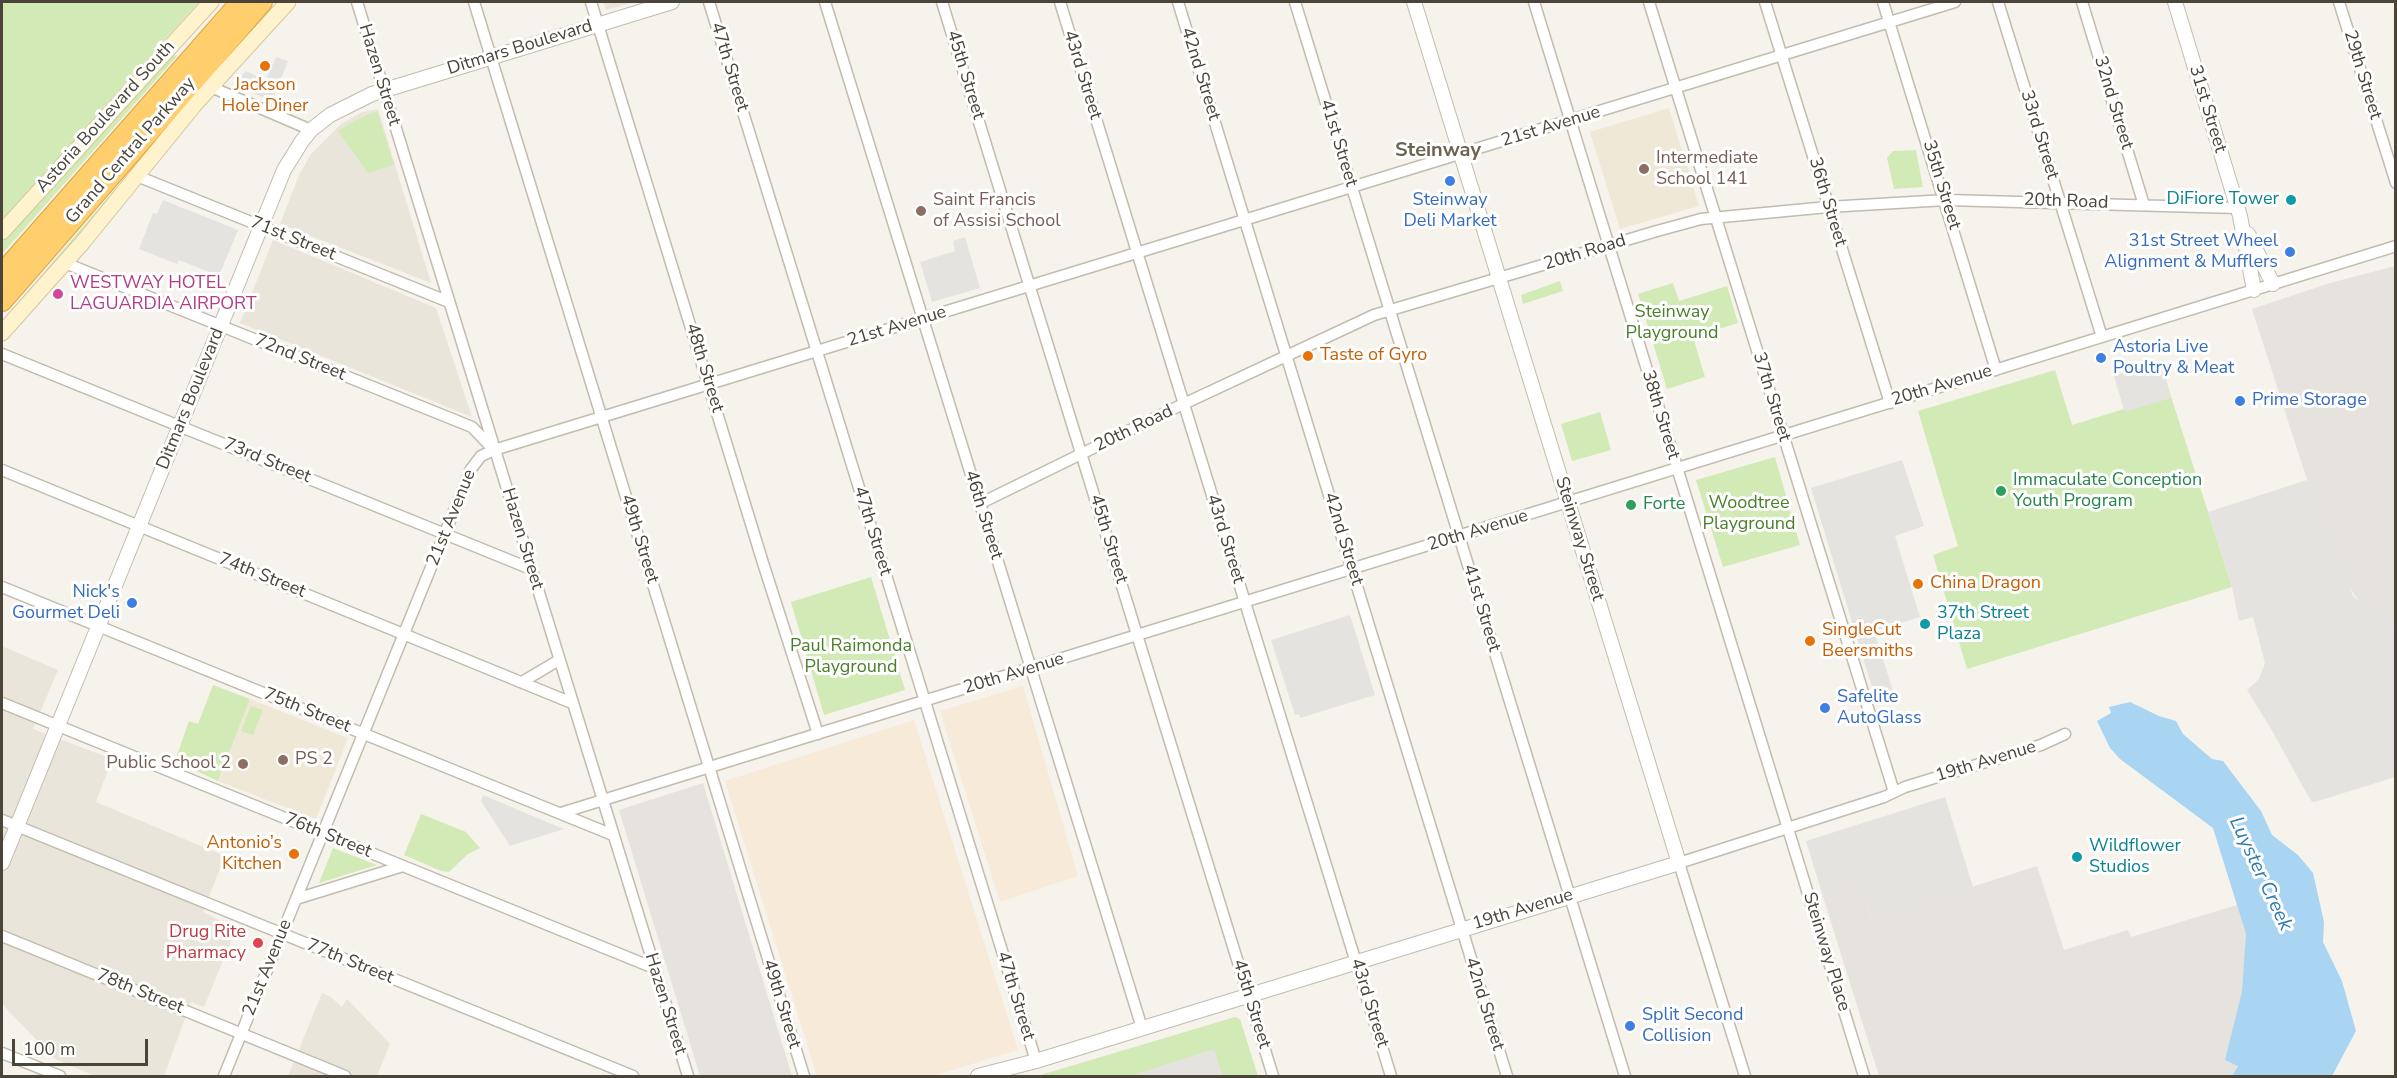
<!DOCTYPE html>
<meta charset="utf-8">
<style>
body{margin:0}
#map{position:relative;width:2397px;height:1078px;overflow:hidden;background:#f6f3ec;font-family:"Nunito Sans",sans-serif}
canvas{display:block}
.frame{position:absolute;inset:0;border:3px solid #4b4439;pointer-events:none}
.scale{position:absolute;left:12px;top:1039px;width:136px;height:27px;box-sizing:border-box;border:3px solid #4b4439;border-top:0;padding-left:8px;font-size:18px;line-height:21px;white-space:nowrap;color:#4b4439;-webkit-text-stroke:4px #fff;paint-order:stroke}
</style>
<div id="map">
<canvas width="2397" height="1078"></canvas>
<div class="frame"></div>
<div class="scale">100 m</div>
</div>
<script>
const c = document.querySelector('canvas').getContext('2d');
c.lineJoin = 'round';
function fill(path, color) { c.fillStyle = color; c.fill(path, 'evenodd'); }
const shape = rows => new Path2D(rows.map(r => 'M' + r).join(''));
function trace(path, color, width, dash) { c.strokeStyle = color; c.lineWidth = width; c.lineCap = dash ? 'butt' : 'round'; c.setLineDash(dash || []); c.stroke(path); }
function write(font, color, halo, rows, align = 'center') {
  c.font = font + ' "Nunito Sans",sans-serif'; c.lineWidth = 6; c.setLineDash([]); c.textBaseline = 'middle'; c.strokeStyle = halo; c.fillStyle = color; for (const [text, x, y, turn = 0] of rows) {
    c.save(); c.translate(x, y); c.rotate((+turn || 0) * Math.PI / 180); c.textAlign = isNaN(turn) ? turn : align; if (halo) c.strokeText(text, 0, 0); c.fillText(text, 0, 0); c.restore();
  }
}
const residential = shape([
 [603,2,634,2,606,10],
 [378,109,431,283,280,224,300,173,311,154,341,124,362,112],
 [273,240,436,308,472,417,240,323],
 [2,646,58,670,33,729,112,759,96,802,225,856,203,912,236,929,204,1007,191,1002,164,1076,95,1076,55,1059,2,1004],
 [322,993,331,997,342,1007,347,999,390,1044,377,1076,288,1076]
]);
const commercial = shape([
 [1023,686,1078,876,1000,902,940,711],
 [914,720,1018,1050,933,1076,817,1076,725,781]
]);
const industrial = shape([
 [2395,266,2395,626,2378,618,2362,606,2348,585,2307,480,2252,309,2330,283],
 [703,783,792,1076,700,1076,619,810],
 [2037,866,2064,950,2128,930,2131,937,2237,905,2246,934,2245,966,2238,1066,2232,1076,1879,1076,1820,887,1859,877,1872,919]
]);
const education = shape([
 [1669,108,1699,206,1620,229,1590,132],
 [250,699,348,738,316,819,218,781]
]);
const green = shape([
 [2,2,199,2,2,220],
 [178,55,2,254,2,242,172,56],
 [377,111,394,165,368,173,338,131,356,120],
 [1916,150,1923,187,1894,189,1887,158,1893,151],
 [117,187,120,190,2,326,2,321],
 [1560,281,1563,291,1523,304,1521,295],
 [1673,283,1679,301,1727,286,1738,323,1693,337,1705,377,1667,389,1638,294],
 [2160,362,2232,587,1967,669,1933,555,1958,546,1918,411,2055,370,2072,425,2124,409,2114,376],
 [1600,412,1611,450,1572,461,1561,424],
 [1775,457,1800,545,1723,567,1696,480],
 [871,577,905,690,824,715,791,602],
 [213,685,250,699,218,781,175,761,189,721,198,724],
 [251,706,263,710,253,735,241,731],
 [421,814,466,832,480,848,468,854,449,872,441,871,404,855],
 [333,848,377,865,319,883],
 [1235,1017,1240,1019,1258,1076,1037,1076]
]);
const parking = shape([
 [276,57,288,61,272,101,233,85,246,71,266,80],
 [163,200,238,230,219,276,179,260,177,264,139,249,153,213,157,214],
 [965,237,980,288,932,302,920,262,955,251,953,241],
 [2160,362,2171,398,2125,412,2114,376],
 [1902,460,1924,526,1895,536,1920,617,1874,631,1893,691,1875,697,1811,488],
 [2307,480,2353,596,2378,618,2396,626,2395,777,2315,802,2312,802,2307,794,2270,727,2247,690,2259,679,2265,663,2253,617,2239,621,2232,587,2208,512],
 [1350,615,1375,695,1300,718,1299,714,1295,715,1271,640],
 [483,795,554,825,564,829,510,846,481,801],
 [1945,797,1973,887,1872,919,1859,877,1824,888,1823,886,1820,887,1806,841],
 [1214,1049,1223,1076,1130,1076]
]);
const water = shape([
 [2130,702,2159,716,2176,721,2183,734,2212,759,2223,761,2261,811,2272,835,2298,855,2313,873,2324,922,2323,942,2342,981,2356,1031,2332,1076,2232,1076,2238,1066,2225,1060,2242,992,2246,934,2213,828,2120,759,2110,748,2097,721,2111,713,2109,707]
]);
const minor = shape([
 [357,2,688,1076],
 [474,2,804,1076],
 [591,2,763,563,818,734],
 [709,2,1036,1061],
 [825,2,1142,1028],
 [942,2,1273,1076],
 [1060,2,1391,1076],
 [1178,2,1507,1076],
 [1295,2,1625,1076],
 [1534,2,1864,1076],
 [1649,2,1894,792],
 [1765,2,1890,403],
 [1883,2,1996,370],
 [1998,2,2102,337],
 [2082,2,2144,205],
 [2339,2,2396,183],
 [211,87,311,130],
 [137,176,449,302],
 [65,263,472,427,492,448],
 [2,354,531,569],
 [2,470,572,703],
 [979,504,1175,408,1374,315,1657,231,1701,219,1828,207,1946,200,2237,208],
 [2,587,613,835],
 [522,682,559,660],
 [2,703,654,968],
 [561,813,2396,246],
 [2,820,633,1076],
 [296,899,403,866],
 [2,936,345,1076],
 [2,1053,60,1076],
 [224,1076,471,469,481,456,494,450,1955,2],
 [1745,1076,1679,863,1884,797,1905,787,2041,745,2065,734]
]);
const tertiary = shape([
 [2175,2,2240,216,2254,290],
 [2248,234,2273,284],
 [2,863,284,170,302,141,311,130,330,115,372,94,672,2],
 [978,1076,1036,1061,1679,863,1414,2]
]);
const secondary = shape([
 [2,232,211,2],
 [2,333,83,242,196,103,288,2]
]);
const motorway = shape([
 [2,274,241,2],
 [2,301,262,2]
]);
const markers = [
 [265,66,6,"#e8710a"],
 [1644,169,6,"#8d6e63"],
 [1450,181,6,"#3f7fe0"],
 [2291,200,6,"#0f9aa8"],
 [921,211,6,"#8d6e63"],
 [2290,252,6,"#3f7fe0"],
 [58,294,6,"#d1479c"],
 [1308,356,6,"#e8710a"],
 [2101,358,6,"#3f7fe0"],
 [2240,401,6,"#3f7fe0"],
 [2001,491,6,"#2e9e5b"],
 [1631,505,6,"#2e9e5b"],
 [1918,584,6,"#e8710a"],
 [132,603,6,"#3f7fe0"],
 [1925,624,6,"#0f9aa8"],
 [1810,641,6,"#e8710a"],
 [1825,708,6,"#3f7fe0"],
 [283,760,6,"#8d6e63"],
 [243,764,6,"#8d6e63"],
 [294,854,6,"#e8710a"],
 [2077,857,6,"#0f9aa8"],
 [258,943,6,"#e0444e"],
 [1630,1026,6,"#3f7fe0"]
];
const streetNames = [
 ["Ditmars Boulevard",520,48,-17],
 ["47th Street",729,67,73],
 ["42nd Street",1200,74,73],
 ["Hazen Street",379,75,73],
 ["45th Street",965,75,73],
 ["43rd Street",1082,75,73],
 ["29th Street",2362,75,73],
 ["32nd Street",2113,103,73],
 ["31st Street",2207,109,73],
 ["Astoria Boulevard South",106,117,-48],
 ["21st Avenue",1551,127,-17],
 ["33rd Street",2039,135,73],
 ["41st Street",1338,143,73],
 ["Grand Central Parkway",131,151,-49],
 ["35th Street",1941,185,73],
 ["36th Street",1827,202,73],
 ["20th Road",2066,202,2],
 ["71st Street",293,239,22],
 ["20th Road",1585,253,-17],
 ["21st Avenue",897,327,-17],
 ["72nd Street",300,358,22],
 ["48th Street",704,368,73],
 ["20th Avenue",1942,386,-17],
 ["37th Street",1771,397,73],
 ["Ditmars Boulevard",191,399,-68],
 ["38th Street",1660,415,73],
 ["20th Road",1134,429,-26],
 ["73rd Street",267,461,22],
 ["46th Street",983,515,73],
 ["21st Avenue",452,518,-68],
 ["47th Street",872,531,73],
 ["20th Avenue",1478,531,-17],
 ["Hazen Street",522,539,73],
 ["49th Street",639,539,73],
 ["45th Street",1108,539,73],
 ["43rd Street",1225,539,73],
 ["42nd Street",1343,539,73],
 ["Steinway Street",1579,539,73],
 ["74th Street",262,576,22],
 ["41st Street",1481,608,73],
 ["20th Avenue",1014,674,-17],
 ["75th Street",307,711,22],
 ["19th Avenue",1986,762,-17],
 ["76th Street",328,836,22],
 ["19th Avenue",1523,910,-17],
 ["Steinway Place",1826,952,73],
 ["77th Street",350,962,22],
 ["21st Avenue",268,968,-68],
 ["78th Street",140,992,22],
 ["47th Street",1015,996,73],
 ["43rd Street",1369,1003,73],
 ["Hazen Street",665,1004,73],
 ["49th Street",781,1004,73],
 ["45th Street",1251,1004,73],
 ["42nd Street",1484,1004,73]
];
const foodNames = [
 ["Jackson",265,86,"center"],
 ["Hole Diner",265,107,"center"],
 ["Taste of Gyro",1320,356],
 ["China Dragon",1930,584],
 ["SingleCut",1822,631],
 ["Beersmiths",1822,652],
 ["Antonio’s",282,844,"right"],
 ["Kitchen",282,865,"right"]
];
const educationNames = [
 ["Intermediate",1656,159],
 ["School 141",1656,180],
 ["Saint Francis",933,201],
 ["of Assisi School",933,222],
 ["PS 2",295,760],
 ["Public School 2",231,764,"right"]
];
const cultureNames = [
 ["DiFiore Tower",2279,200,"right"],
 ["37th Street",1937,614],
 ["Plaza",1937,635],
 ["Wildflower",2089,847],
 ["Studios",2089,868]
];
const shopNames = [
 ["Steinway",1450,201,"center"],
 ["Deli Market",1450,222,"center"],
 ["31st Street Wheel",2278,242,"right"],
 ["Alignment & Mufflers",2278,263,"right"],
 ["Astoria Live",2113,348],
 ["Poultry & Meat",2113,369],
 ["Prime Storage",2252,401],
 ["Nick's",120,593,"right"],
 ["Gourmet Deli",120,614,"right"],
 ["Safelite",1837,698],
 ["AutoGlass",1837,719],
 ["Split Second",1642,1016],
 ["Collision",1642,1037]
];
const hotelNames = [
 ["WESTWAY HOTEL",70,284],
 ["LAGUARDIA AIRPORT",70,305]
];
const parkNames = [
 ["Steinway",1672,313],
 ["Playground",1672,334],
 ["Woodtree",1749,504],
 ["Playground",1749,525],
 ["Paul Raimonda",851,647],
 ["Playground",851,668]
];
const leisureNames = [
 ["Immaculate Conception",2013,481],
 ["Youth Program",2013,502],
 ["Forte",1643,505]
];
const healthNames = [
 ["Drug Rite",246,933],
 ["Pharmacy",246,954]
];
const neighbourhoodNames = [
 ["Steinway",1438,151]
];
const waterNames = [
 ["Luyster Creek",2260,874,65]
];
fill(residential, '#eae5da');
fill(commercial, '#f7ead8');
fill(industrial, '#e6e2dd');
fill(education, '#efe8d6');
fill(green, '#d2eab5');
fill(parking, '#e5e3e0');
fill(water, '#a9d4f2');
trace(minor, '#c2bbae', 13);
trace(tertiary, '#c2bbae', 16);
trace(secondary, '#d6c79b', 17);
trace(motorway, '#e0a43c', 22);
trace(minor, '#fff', 10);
trace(tertiary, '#fff', 14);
trace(secondary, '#fff3cd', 15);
trace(motorway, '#ffcf6e', 20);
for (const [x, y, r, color] of markers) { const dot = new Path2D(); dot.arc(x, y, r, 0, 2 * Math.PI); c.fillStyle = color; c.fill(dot); trace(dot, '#fff', 2); }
write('18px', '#4b4439', '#fff', streetNames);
write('18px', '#c56008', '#fff', foodNames, 'left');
write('18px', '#785e54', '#fff', educationNames, 'left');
write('18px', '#0d838f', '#fff', cultureNames, 'left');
write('18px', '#366cbe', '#fff', shopNames, 'left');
write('18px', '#b23c85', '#fff', hotelNames, 'left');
write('18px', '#4a7f2a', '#fff', parkNames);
write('18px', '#27864d', '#fff', leisureNames, 'left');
write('18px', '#be3a42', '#fff', healthNames, 'right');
write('bold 20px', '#6e6250', '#fff', neighbourhoodNames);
write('italic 20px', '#2e7ab2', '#fff', waterNames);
</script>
